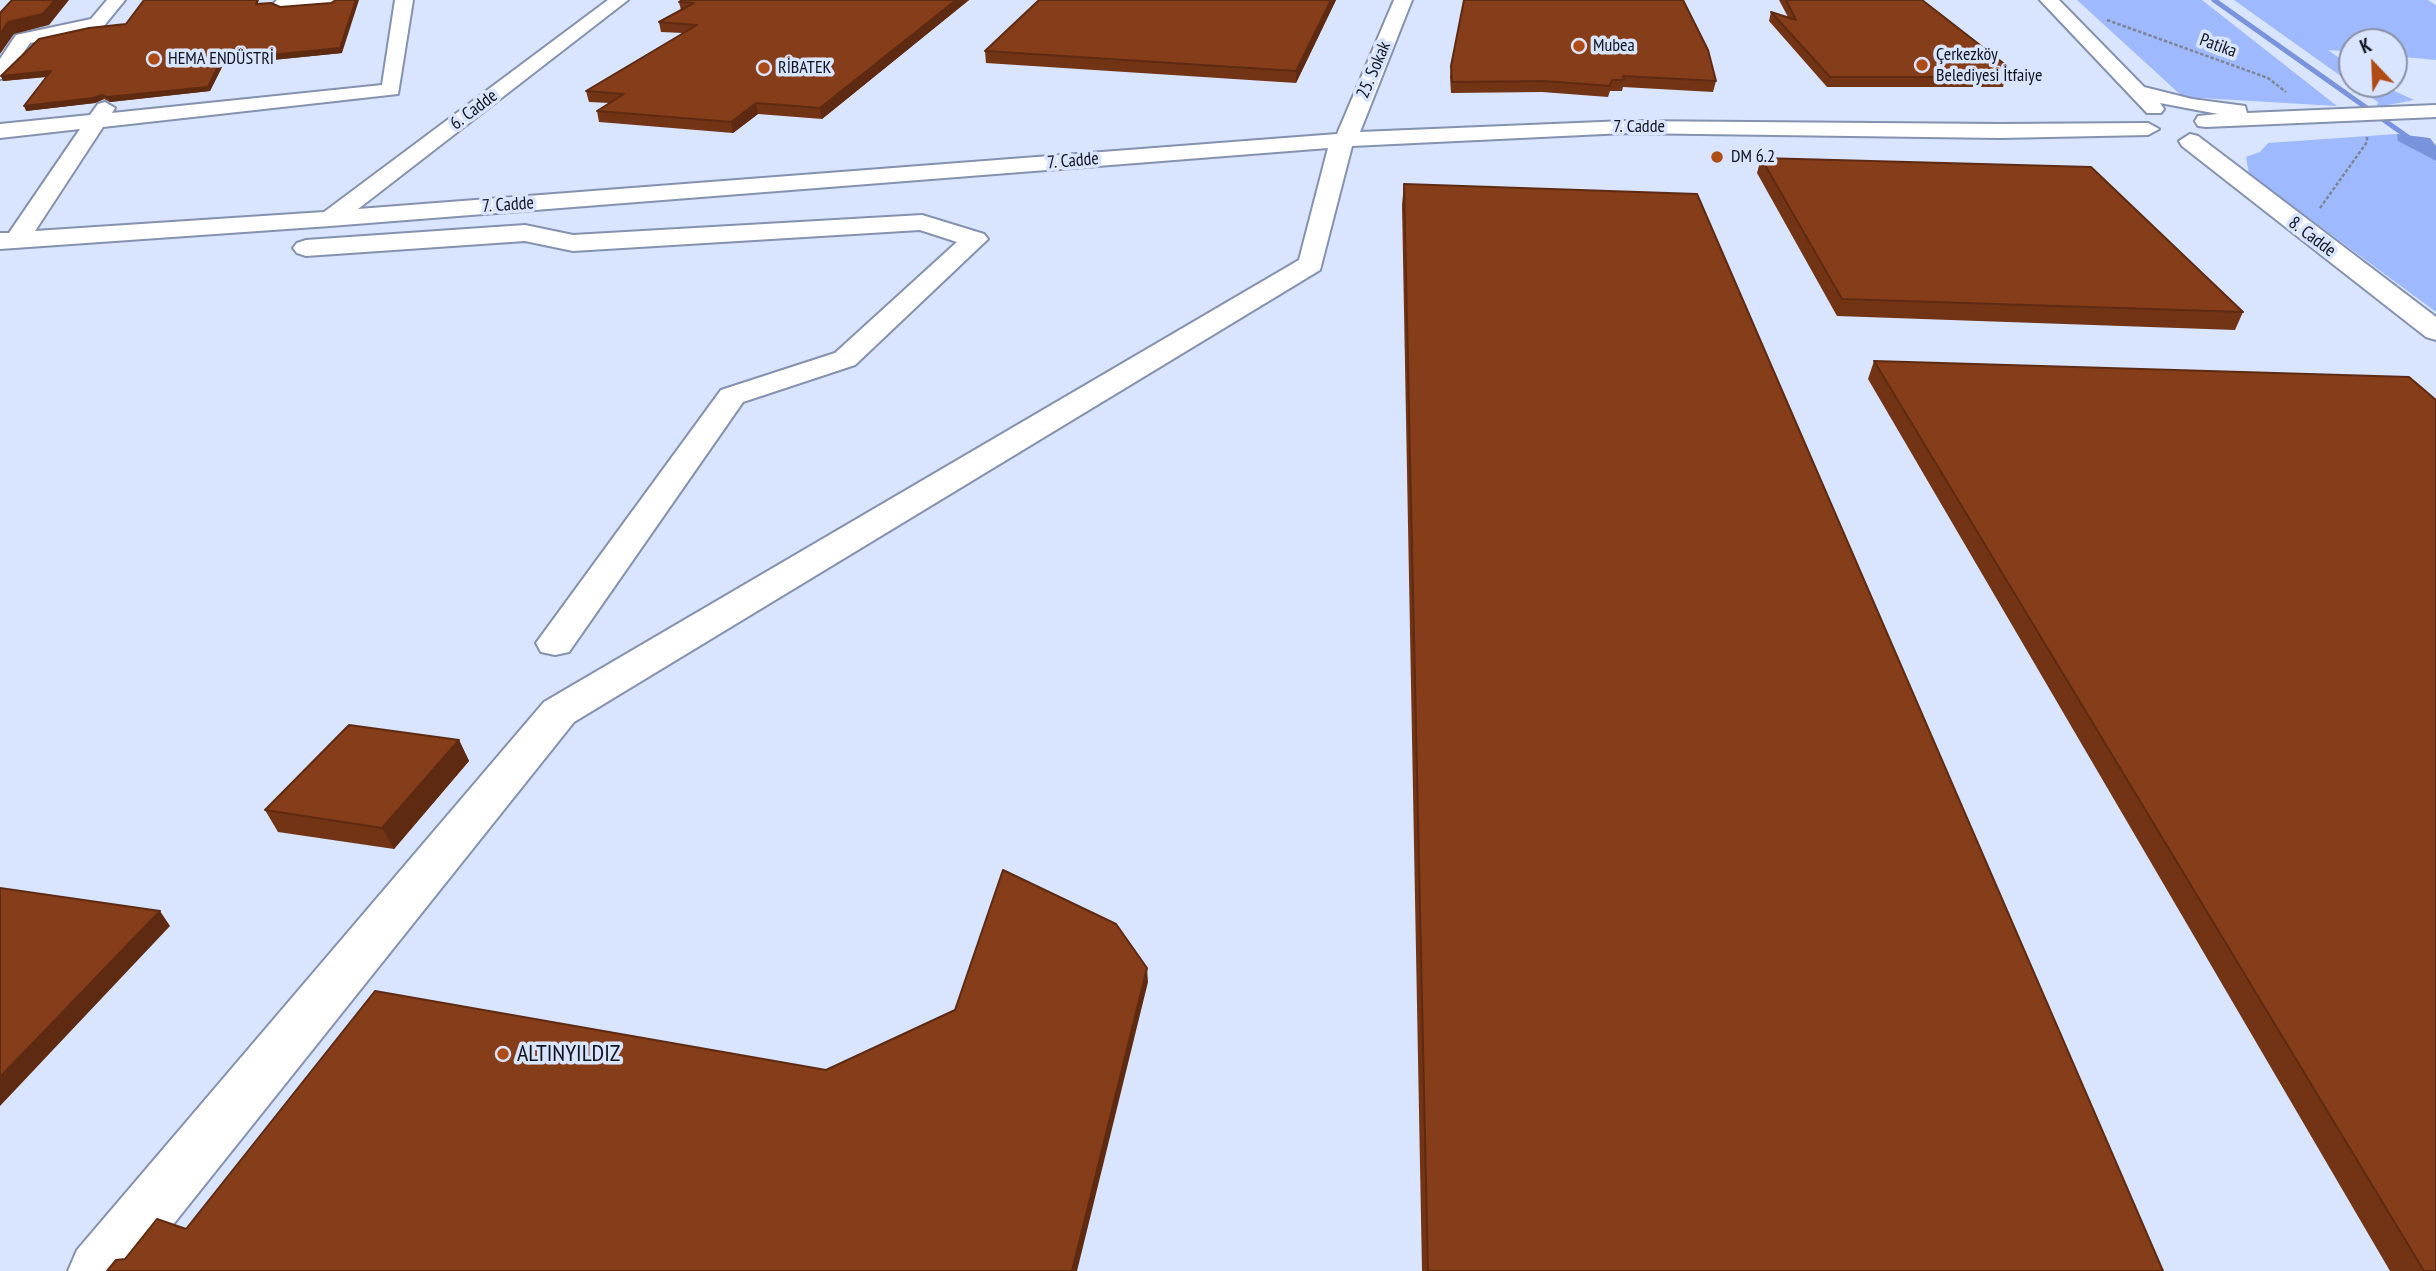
<!DOCTYPE html>
<meta charset="utf-8">
<style>
body{margin:0}
#map{position:relative;width:2436px;height:1271px;overflow:hidden;background:#d9e4fe;font-family:"PT Sans Narrow",sans-serif}
canvas{display:block}
.north{position:absolute;left:2338px;top:28px;width:70px;height:70px;box-sizing:border-box;background:#d9e4fe;border:2px solid #8991a5;border-radius:50%;rotate:337deg;font-size:19px;font-weight:700;line-height:28px;text-align:center;color:#10141f}
.north::after{content:'';display:block;margin:auto;width:24px;height:32px;background:#af4c16;clip-path:polygon(50% 0,100% 100%,50% 72%,0 100%)}
</style>
<div id="map">
<canvas width="2436" height="1271"></canvas>
<div class="north">K</div>
</div>
<script>
const c = document.querySelector('canvas').getContext('2d');
c.lineJoin = 'round';
function fill(path, color) { c.fillStyle = color; c.fill(path, 'evenodd'); }
const shape = rows => new Path2D(rows.map(r => 'M' + r).join(''));
function trace(path, color, width, dash) { c.strokeStyle = color; c.lineWidth = width; c.lineCap = dash ? 'butt' : 'round'; c.setLineDash(dash || []); c.stroke(path); }
function write(font, color, halo, rows, align = 'center') {
  c.font = font + ' "PT Sans Narrow",sans-serif'; c.lineWidth = 7; c.setLineDash([]); c.textBaseline = 'middle'; c.strokeStyle = halo; c.fillStyle = color; for (const [text, x, y, turn = 0] of rows) {
    c.save(); c.translate(x, y); c.rotate((+turn || 0) * Math.PI / 180); c.textAlign = isNaN(turn) ? turn : align; if (halo) c.strokeText(text, 0, 0); c.fillText(text, 0, 0); c.restore();
  }
}
const green = shape([
 [2077,0,2202,0,2337,106,2183,97],
 [2234,0,2428,0,2436,5,2436,60,2394,56,2394,42,2352,42,2352,52,2328,50,2352,67,2352,84],
 [2352,84,2379,84,2414,100,2377,107,2378,102],
 [2397,134,2399,141,2436,161,2436,312,2249,174,2246,157,2260,152,2268,143]
]);
const water = shape([
 [2397,134,2430,138,2436,146,2436,161,2398,141]
]);
const streamFar1 = shape([
 [2214,0,2422,147]
]);
const stream = shape([
 [2419,145,2436,157]
]);
const path = shape([
 [2107,20,2268,78,2286,92],
 [2320,208,2367,142,2367,137]
]);
const minor = shape([
 [107,0,125,0,103,27,30,43,7,77,0,79,0,59,16,35,91,19,107,0],
 [277,0,341,0,332,5,282,9,273,4,277,0],
 [395,0,413,0,398,94,103,127,35,231,324,212,608,0,628,0,358,209,1337,134,1394,0,1412,0,1360,132,1625,121,2000,124,2148,123,2159,129,2148,135,2000,138,1625,133,1352,146,1320,270,574,722,136,1271,68,1271,77,1250,544,702,1299,260,1328,148,330,226,0,249,0,233,9,233,80,129,0,138,0,124,90,115,98,104,105,102,115,108,112,113,382,85,395,0],
 [2040,0,2059,0,2144,87,2192,99,2245,106,2247,113,2436,105,2436,117,2206,127,2198,126,2195,121,2198,116,2218,114,2160,103,2164,109,2161,113,2147,113,2040,0],
 [2190,134,2198,136,2436,317,2436,340,2426,337,2182,146,2179,141,2190,134],
 [922,215,984,234,988,239,855,365,743,402,569,652,555,655,541,652,536,643,721,390,835,353,957,242,920,230,573,251,525,241,306,256,297,253,293,248,297,243,306,240,525,225,573,235,922,215]
]);
const wall = shape([
 [682,0,969,0,822,119,758,114,733,133,599,122,597,111,609,103,589,102,586,91,683,33,661,32,659,22,681,10,679,2],
 [1039,0,1336,0,1296,83,986,63,985,51],
 [1779,0,1922,0,2016,73,2013,83,2004,83,2003,87,1827,87,1769,21,1771,12,1788,17],
 [261,4,342,53,223,65,210,91,110,102,104,99,95,103,26,111,47,77,3,81,1,76],
 [1451,66,1716,81,1713,92,1623,87,1622,91,1610,91,1608,97,1542,92,1451,93,1450,77],
 [1761,158,2243,312,2235,330,1837,316,1757,173],
 [1404,184,2163,1271,1422,1271,1402,205],
 [1874,361,2436,1271,2390,1271,1868,379],
 [459,740,469,761,394,849,278,832,265,810]
]);
const shadedWall = shape([
 [55,0,69,0,49,25,14,34,0,54,0,34,8,22],
 [356,0,359,0,342,53,223,65,210,91,110,102,107,97,221,60],
 [956,0,969,0,822,119,820,108],
 [1331,0,1336,0,1296,83,1296,71],
 [51,71,53,76,3,81,1,76],
 [102,95,104,99,95,103,26,111,24,106],
 [756,103,758,114,733,133,731,122],
 [459,740,469,761,394,849,382,828],
 [160,911,170,926,0,1106,0,1077],
 [1147,968,1148,982,1077,1271,1072,1271]
]);
const building = shape([
 [12,0,55,0,43,14,8,22,0,34,0,13,12,0],
 [144,0,258,0,256,4,271,3,280,7,331,3,336,0,356,0,340,48,221,60,208,87,107,97,102,95,93,98,24,106,51,71,1,76,39,39,89,28,126,24,144,0],
 [682,0,956,0,820,108,756,103,731,122,597,111,624,94,586,91,697,25,659,22,694,3,679,2,682,0],
 [1039,0,1331,0,1296,71,985,51,1039,0],
 [1464,0,1683,0,1708,50,1716,81,1623,76,1624,80,1612,80,1610,86,1544,81,1452,82,1451,66,1464,0],
 [1786,0,1922,0,2016,73,2001,73,2006,77,1830,77,1771,12,1796,20,1786,0],
 [1761,158,2091,167,2243,312,1842,299,1761,158],
 [1404,184,1697,194,2163,1271,1428,1271,1404,184],
 [1874,361,2409,377,2436,400,2436,1271,2424,1271,1874,361],
 [349,725,459,740,382,828,265,810,349,725],
 [1003,870,1116,924,1147,968,1072,1271,107,1271,116,1260,125,1259,157,1219,186,1229,375,991,826,1070,955,1010,1003,870],
 [0,888,160,911,0,1077,0,888]
]);
const markers = [
 [1579,46,7,"#af4c16"],
 [154,59,7,"#af4c16"],
 [1922,65,7,"#af4c16"],
 [764,68,7,"#af4c16"],
 [1717,157,7,"#af4c16"],
 [503,1054,7,"#af4c16"]
];
const farPoinames = [
 ["Mubea",1593,46],
 ["Çerkezköy",1936,55],
 ["Belediyesi İtfaiye",1936,76],
 ["HEMA ENDÜSTRİ",168,59],
 ["RİBATEK",778,68],
 ["DM 6.2",1731,157]
];
const farStreetnames = [
 ["Patika",2218,46,20],
 ["25. Sokak",1374,70,-67],
 ["6. Cadde",474,110,-37],
 ["7. Cadde",1639,127],
 ["7. Cadde",1073,161,-5],
 ["7. Cadde",508,205,-4],
 ["8. Cadde",2312,237,37]
];
const nearPoinames = [
 ["ALTINYILDIZ",517,1054]
];
fill(green, '#9eb9fe');
fill(water, '#7994dc');
trace(streamFar1, '#7994dc', 5);
trace(stream, '#7994dc', 7);
trace(minor, '#8491af', 4);
trace(path, '#7d8598', 2.5, [3.5, 2]);
fill(minor, '#fff');
fill(wall, '#733416');
fill(shadedWall, '#5e2b12');
fill(building, '#863d19');
trace(building, '#5e2b12', 2);
for (const [x, y, r, color] of markers) { const dot = new Path2D(); dot.arc(x, y, r, 0, 2 * Math.PI); c.fillStyle = color; c.fill(dot); trace(dot, '#d9e4fe', 2.5); }
write('18px', '#10141f', '#d9e4fe', farPoinames, 'left');
write('18px', '#10141f', '#d9e4fe', farStreetnames);
write('24px', '#10141f', '#d9e4fe', nearPoinames, 'left');
</script>
